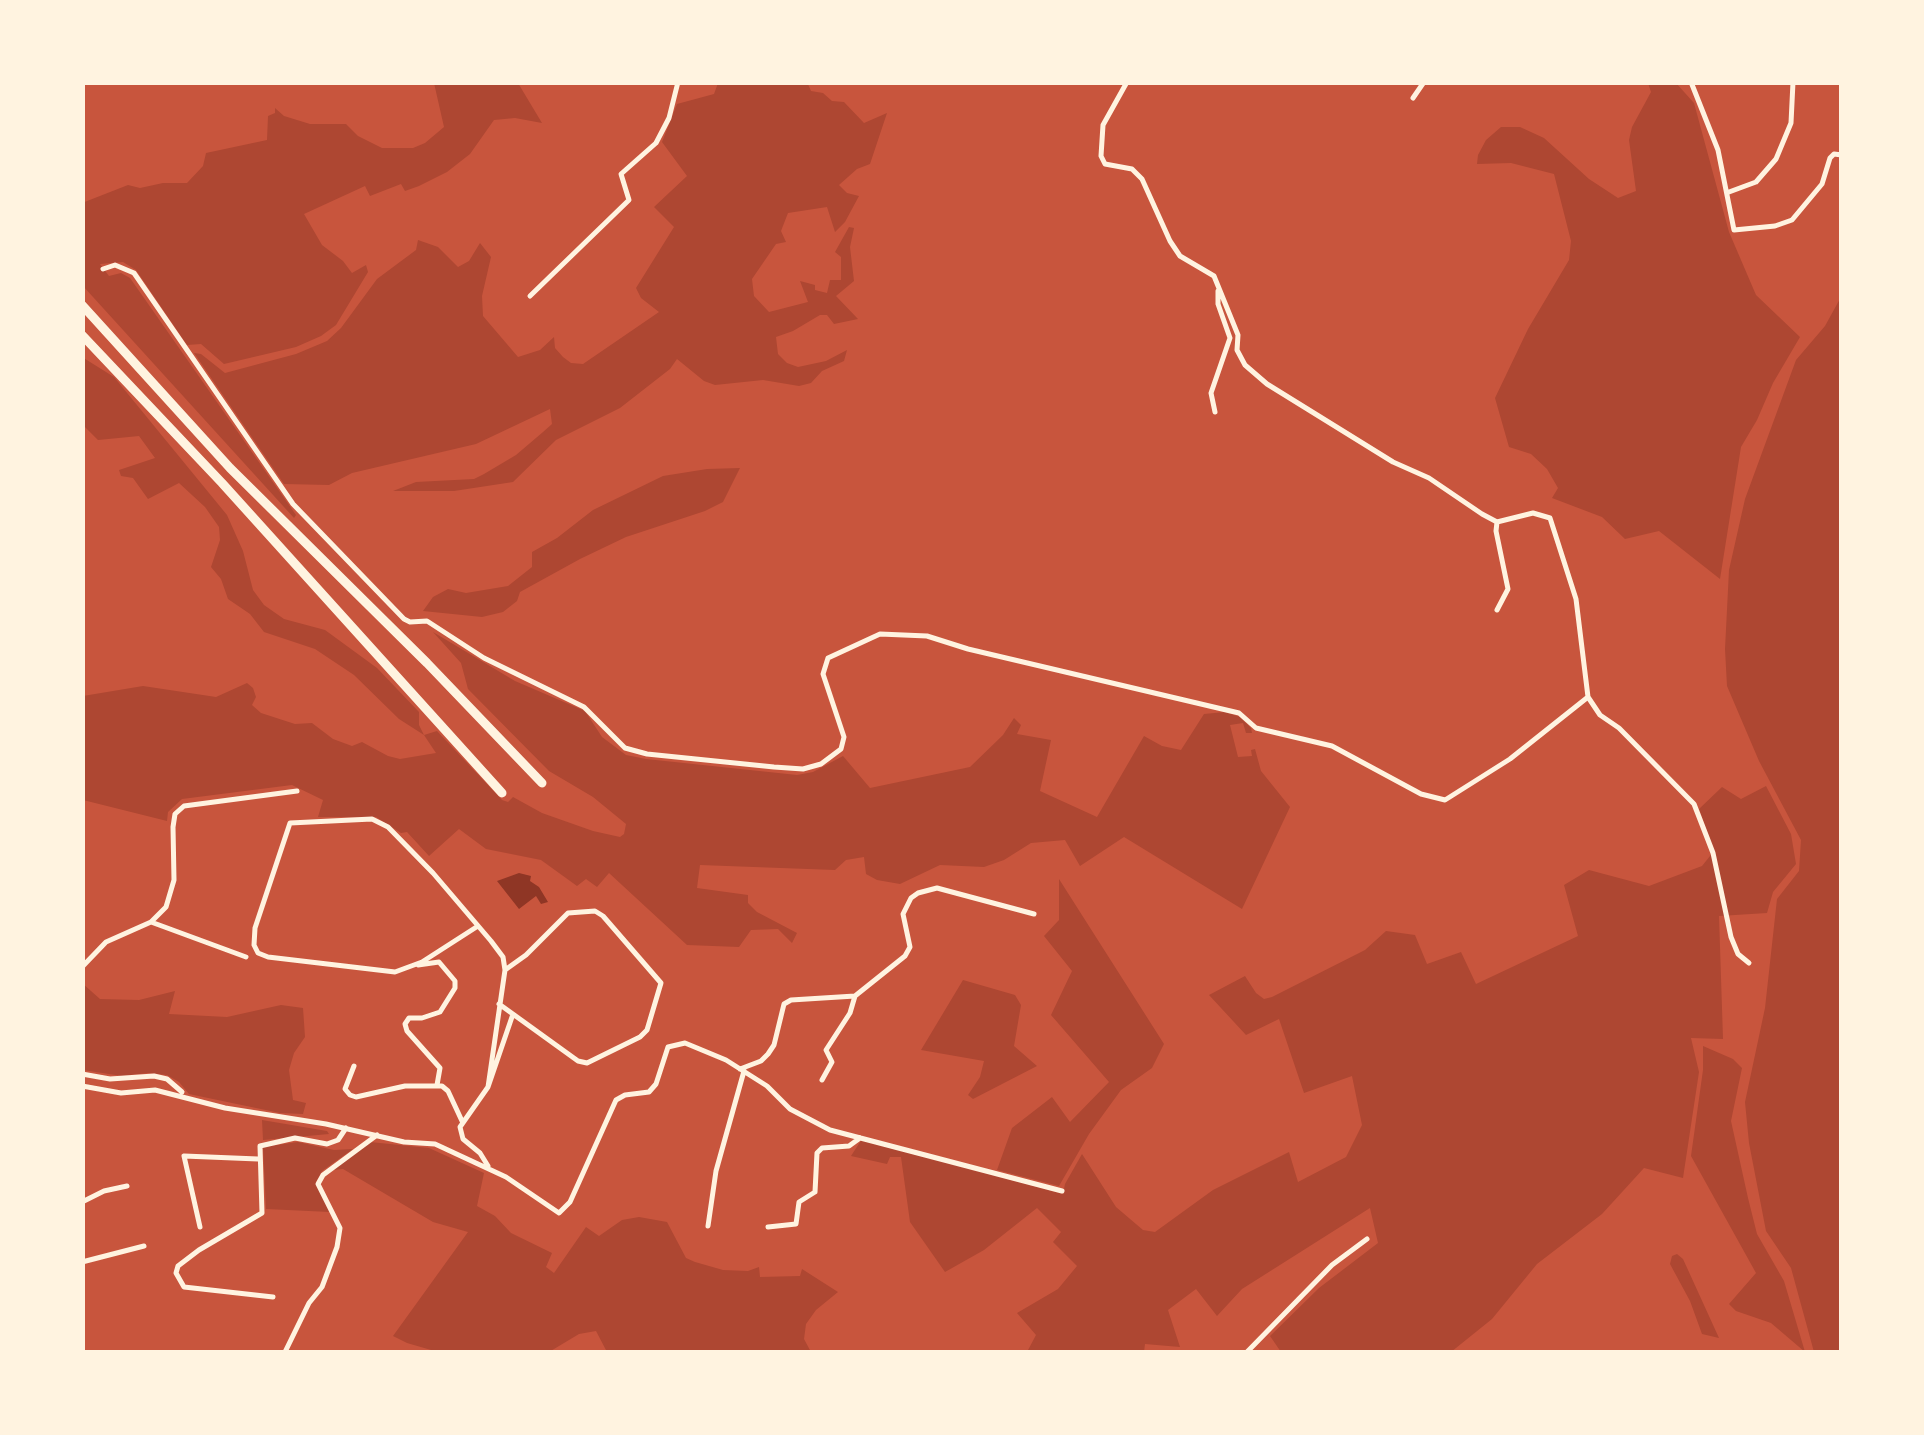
<!DOCTYPE html>
<style>
body{margin:0}
#map{position:relative;width:1924px;height:1435px;overflow:hidden;background:#c8553d;font-family:"Alegreya Sans",sans-serif}
canvas{display:block}
.frame{position:absolute;inset:0;border:85px solid #fff3e0;pointer-events:none}
</style>
<div id="map">
<canvas width="1924" height="1435"></canvas>
<div class="frame"></div>
</div>
<script>
const c = document.querySelector('canvas').getContext('2d');
c.lineJoin = 'round';
function fill(path, color) { c.fillStyle = color; c.fill(path, 'evenodd'); }
const shape = rows => new Path2D(rows.map(r => 'M' + r).join(''));
function trace(path, color, width, dash) { c.strokeStyle = color; c.lineWidth = width; c.lineCap = dash ? 'butt' : 'round'; c.setLineDash(dash || []); c.stroke(path); }
const green = shape([
 [807,82,811,91,823,93,832,101,844,102,864,123,887,113,870,164,857,169,839,185,847,193,859,196,845,222,835,232,827,207,788,213,781,231,786,242,776,244,752,279,754,296,769,312,808,302,800,281,815,285,815,290,827,293,830,280,841,280,841,257,835,252,849,227,854,228,850,247,854,281,836,296,858,319,834,324,827,315,820,315,793,331,776,337,778,354,787,363,798,367,826,361,847,350,844,361,822,371,811,383,799,386,763,380,715,385,704,381,677,359,670,369,620,408,556,440,513,482,454,491,393,491,416,482,474,479,484,474,516,455,543,432,552,424,550,409,476,444,352,473,329,485,284,484,194,353,201,354,225,373,296,354,327,341,341,328,377,279,416,250,418,240,438,247,458,267,469,261,480,243,491,257,482,296,483,316,518,357,540,350,554,337,555,348,563,357,571,363,583,364,659,312,641,298,636,288,674,227,654,207,687,176,662,142,677,104,714,94,718,83],
 [434,83,518,83,542,123,515,118,494,120,470,154,447,172,419,186,405,191,401,184,370,196,365,186,304,214,322,245,343,261,352,273,366,265,368,272,336,325,321,336,296,347,224,364,201,344,187,345,136,270,123,262,100,264,109,276,121,273,130,278,296,515,294,518,83,286,82,203,128,185,140,188,163,183,187,183,203,166,206,153,267,140,268,116,275,113,275,108,284,116,310,124,346,124,358,136,382,148,413,148,425,143,444,127],
 [1648,83,1676,83,1694,103,1729,232,1756,295,1800,337,1773,383,1757,420,1741,447,1720,579,1659,531,1625,539,1602,517,1552,498,1558,488,1547,469,1531,454,1509,447,1495,398,1528,329,1569,260,1571,241,1554,174,1511,163,1477,164,1478,155,1486,140,1501,127,1520,127,1544,138,1589,179,1618,198,1636,191,1629,140,1632,127,1651,92],
 [1841,297,1842,1352,1814,1352,1791,1268,1766,1231,1749,1143,1745,1102,1765,1008,1777,899,1799,871,1801,840,1759,761,1727,686,1725,649,1729,570,1745,499,1796,360,1825,326],
 [82,357,114,377,227,515,243,551,253,590,264,605,284,619,325,630,377,668,419,712,419,725,424,735,437,731,502,800,508,802,513,797,542,813,593,831,620,837,624,834,626,824,593,797,549,771,468,689,461,663,433,632,515,681,585,711,602,737,626,755,646,759,797,775,813,772,843,756,870,788,970,767,1003,735,1014,718,1021,725,1017,734,1051,740,1040,791,1097,817,1144,736,1162,746,1181,750,1204,714,1225,712,1240,717,1251,728,1252,733,1246,733,1243,723,1230,725,1238,757,1252,756,1251,750,1255,749,1261,771,1290,807,1242,909,1124,837,1080,866,1065,840,1031,843,1004,860,984,867,940,865,900,884,877,880,866,874,864,857,846,860,835,870,700,865,697,888,748,895,748,903,757,912,797,933,792,943,778,929,751,930,739,947,687,945,609,873,597,887,586,879,577,886,541,860,486,849,459,829,429,856,407,832,401,833,376,817,318,817,323,800,292,785,182,799,168,812,167,821,83,800,83,696,143,686,216,697,247,683,253,688,256,697,252,705,261,713,295,724,312,723,333,739,352,746,362,742,388,756,400,759,436,753,424,735,399,719,354,675,315,649,264,632,250,614,228,599,221,579,211,567,220,540,219,527,205,507,179,483,148,499,133,478,121,476,119,470,155,458,139,436,98,440,83,425],
 [740,468,723,502,705,511,626,537,580,559,520,592,517,601,503,612,482,617,423,611,433,597,448,589,466,593,508,586,532,567,532,552,557,538,593,510,663,476,707,469],
 [1766,786,1791,834,1796,864,1773,892,1767,913,1719,916,1723,1039,1691,1038,1699,1072,1683,1178,1644,1168,1602,1214,1537,1264,1492,1319,1451,1352,1281,1352,1270,1336,1319,1288,1378,1243,1370,1208,1242,1289,1217,1316,1196,1289,1168,1310,1180,1347,1145,1344,1144,1352,1027,1352,1036,1335,1017,1313,1058,1289,1077,1266,1053,1242,1061,1232,1037,1208,984,1250,945,1272,910,1222,901,1157,890,1157,887,1164,851,1156,862,1139,1063,1194,1065,1184,1082,1154,1116,1207,1143,1230,1155,1232,1213,1190,1289,1152,1298,1182,1346,1157,1362,1125,1352,1076,1304,1093,1279,1019,1246,1035,1209,995,1245,976,1256,993,1264,999,1272,997,1365,950,1386,931,1415,935,1427,964,1461,952,1476,984,1578,936,1564,885,1589,870,1649,886,1702,866,1714,851,1699,809,1722,787,1741,799],
 [1059,879,1164,1044,1152,1068,1121,1090,1089,1134,1059,1186,997,1170,1012,1128,1052,1097,1070,1122,1109,1082,1051,1015,1072,971,1044,936,1059,920],
 [963,980,1015,995,1021,1005,1014,1046,1037,1066,973,1099,968,1095,980,1077,984,1061,921,1050],
 [82,983,100,999,139,1000,175,991,169,1014,227,1017,281,1005,303,1008,305,1037,294,1053,289,1070,293,1100,306,1103,303,1114,280,1113,189,1094,179,1082,167,1075,148,1073,122,1076,83,1070],
 [1703,1046,1733,1059,1742,1068,1731,1121,1748,1198,1757,1234,1784,1281,1805,1352,1771,1323,1736,1311,1729,1304,1756,1273,1691,1156,1703,1070],
 [262,1120,327,1131,329,1134,263,1140],
 [298,1142,334,1150,353,1149,322,1171,316,1182,330,1212,266,1209,263,1147],
 [370,1142,429,1148,484,1173,477,1206,495,1216,511,1233,552,1253,546,1267,554,1273,586,1227,599,1236,622,1220,639,1217,667,1222,686,1258,695,1262,723,1270,748,1271,759,1267,760,1277,800,1276,802,1269,838,1292,816,1310,806,1324,804,1339,811,1352,607,1352,596,1331,579,1334,549,1352,438,1352,407,1343,393,1336,468,1232,433,1222,343,1169,333,1170],
 [1677,1254,1683,1259,1719,1338,1702,1334,1690,1301,1670,1264,1672,1256]
]);
const water = shape([
 [519,873,531,876,530,881,539,887,548,902,541,904,536,896,519,909,497,881]
]);
const minor = shape([
 [1691,82,1718,150,1734,230,1775,226,1792,220,1822,184,1830,158,1834,154,1842,155],
 [1413,98,1424,82],
 [1729,192,1756,182,1776,159,1791,123,1793,82],
 [103,269,115,265,134,273,293,504,404,619,410,622,427,621,484,658,584,707,625,748,647,754,774,767,803,769,821,764,841,749,844,737,823,674,828,658,880,634,927,636,968,649,1239,713,1256,728,1332,746,1421,794,1445,800,1510,759,1588,697,1576,599,1550,518,1533,513,1497,522,1482,514,1429,478,1393,462,1267,384,1245,365,1237,350,1238,335,1214,276,1180,256,1170,241,1142,179,1132,169,1105,164,1101,156,1103,125,1127,82],
 [530,296,629,200,621,174,656,143,669,118,678,82],
 [1215,412,1211,393,1230,338,1218,304,1218,291],
 [1497,610,1508,589,1496,531,1497,522],
 [1588,697,1600,715,1619,728,1694,804,1713,853,1731,937,1738,954,1749,963],
 [151,922,246,957],
 [478,926,422,962,395,972,268,957,258,953,254,945,255,928,290,823,372,819,388,827,433,873,491,941,503,957,505,970,488,1087],
 [418,965,439,962,455,981,455,988,440,1012,422,1018,409,1018,405,1024,407,1031,440,1068,437,1085],
 [82,967,106,942,151,922,166,907,174,880,173,827,175,814,184,806,297,791],
 [499,1004,578,1061,587,1063,640,1037,647,1030,661,983,603,916,595,911,568,913,526,955,505,970],
 [354,1066,345,1089,350,1095,356,1097,405,1086,442,1086,448,1091,462,1121],
 [740,1069,761,1061,768,1054,774,1045,784,1004,791,1000,855,996,905,956,910,947,903,914,911,898,918,893,937,888,1034,914],
 [82,1074,110,1079,154,1076,167,1079,182,1092],
 [822,1080,832,1062,826,1050,850,1013,855,996],
 [82,1086,121,1093,155,1090,225,1108,326,1124,404,1142,435,1144,506,1177,559,1213,570,1202,616,1100,625,1095,649,1092,656,1084,668,1047,685,1043,726,1060,767,1086,790,1109,830,1130,1062,1191],
 [488,1166,480,1153,463,1139,460,1127,488,1087,513,1014],
 [82,1202,104,1191,127,1186],
 [708,1226,716,1171,744,1071],
 [200,1227,184,1156,258,1159],
 [768,1227,796,1224,799,1202,815,1192,817,1153,822,1148,849,1146,860,1138],
 [82,1262,144,1246],
 [273,1297,184,1287,176,1273,178,1266,199,1250,262,1213,260,1146,295,1138,327,1144,338,1140,346,1128],
 [285,1352,309,1303,322,1287,337,1247,340,1228,318,1184,323,1175,377,1135],
 [1247,1352,1332,1265,1367,1239]
]);
const motorway = shape([
 [82,305,230,468,427,663,542,783],
 [82,335,222,483,502,793]
]);
fill(green, '#ae4732');
fill(water, '#8f3625');
trace(minor, '#fff3e0', 5);
trace(motorway, '#fff3e0', 9);
</script>
